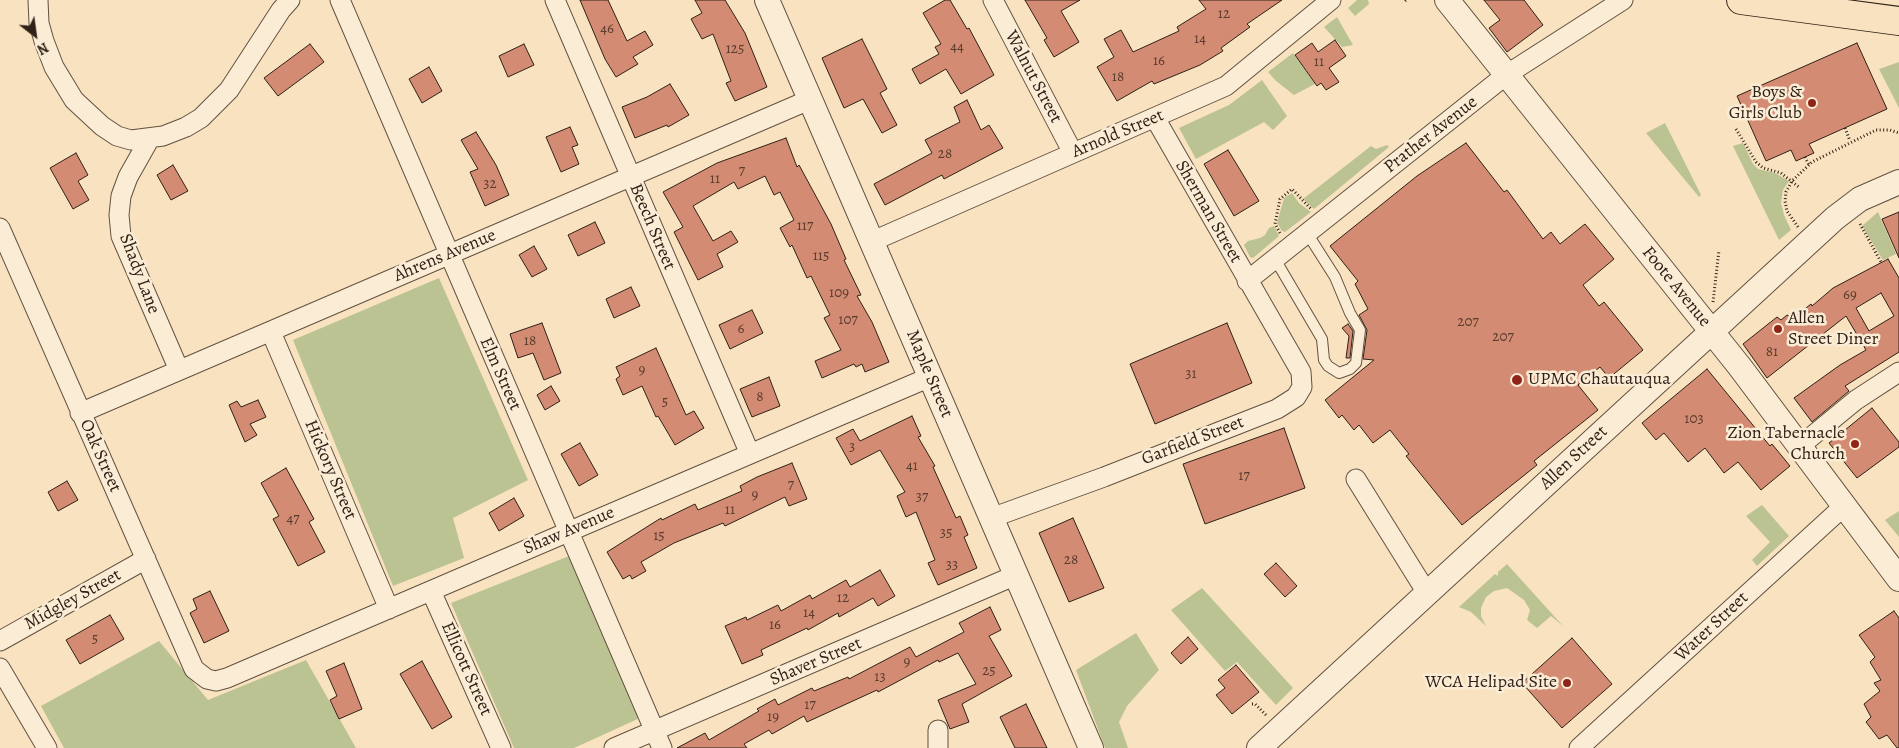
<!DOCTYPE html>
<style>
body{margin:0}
#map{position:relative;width:1899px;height:748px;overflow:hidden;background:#f9e2c0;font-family:Alegreya,serif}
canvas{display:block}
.north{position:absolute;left:10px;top:10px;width:50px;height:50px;-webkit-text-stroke:4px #fbecd6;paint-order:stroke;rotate:150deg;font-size:14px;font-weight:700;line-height:20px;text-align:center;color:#2f2116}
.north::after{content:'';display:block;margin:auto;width:18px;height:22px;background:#2f2116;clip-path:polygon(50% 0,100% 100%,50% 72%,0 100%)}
</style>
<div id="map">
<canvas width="1899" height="748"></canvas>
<div class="north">N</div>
</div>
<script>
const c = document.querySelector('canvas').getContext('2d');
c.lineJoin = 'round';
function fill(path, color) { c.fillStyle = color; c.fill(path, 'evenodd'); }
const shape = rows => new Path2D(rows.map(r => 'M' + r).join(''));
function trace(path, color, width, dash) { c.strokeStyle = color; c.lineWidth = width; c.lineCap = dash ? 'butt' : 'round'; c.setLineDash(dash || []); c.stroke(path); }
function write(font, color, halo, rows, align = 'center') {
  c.font = font + ' Alegreya,serif'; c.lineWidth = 5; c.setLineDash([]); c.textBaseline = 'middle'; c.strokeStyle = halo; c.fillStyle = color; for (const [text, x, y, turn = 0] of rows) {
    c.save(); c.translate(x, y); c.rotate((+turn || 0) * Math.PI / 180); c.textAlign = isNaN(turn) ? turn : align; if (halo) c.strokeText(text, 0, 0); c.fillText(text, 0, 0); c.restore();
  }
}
const green = shape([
 [1357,0,1368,0,1369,4,1355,16,1348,8],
 [1337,17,1353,45,1342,47,1324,27],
 [1293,53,1315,84,1294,95,1276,81,1268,72],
 [1899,62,1899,108,1879,69],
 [1262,80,1287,116,1273,130,1264,122,1196,159,1179,128,1229,105],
 [1665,123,1701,195,1699,197,1646,133],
 [1743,143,1753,164,1758,169,1775,173,1789,181,1783,190,1781,203,1784,215,1791,230,1779,240,1733,146],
 [1387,145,1389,147,1314,209,1303,199,1371,146,1376,149],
 [1292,193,1299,203,1311,212,1285,232,1282,231,1277,223,1284,198],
 [1878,212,1896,254,1883,260,1862,226],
 [1274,226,1279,236,1253,258,1250,257,1244,245,1248,241,1260,238,1265,235,1269,228],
 [439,278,528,480,453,518,464,558,393,586,293,340],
 [1762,505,1789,536,1757,566,1752,560,1770,542,1746,516],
 [1899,511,1899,537,1885,520],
 [569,556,640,718,574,748,514,748,451,603],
 [1507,564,1563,626,1551,616,1537,628,1527,620,1530,610,1524,600,1507,588,1494,591,1486,597,1481,608,1481,616,1486,626,1471,612,1459,607,1495,574,1498,576,1498,572],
 [1202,588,1293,688,1276,705,1237,662,1225,671,1171,610],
 [1136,633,1159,670,1127,706,1119,722,1128,748,1105,748,1076,670],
 [159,641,208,700,306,660,356,748,64,748,41,706]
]);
const building = shape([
 [580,0,608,0,627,41,645,31,653,45,633,57,638,64,616,77,605,59,580,0],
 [695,0,725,0,745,33,767,87,735,101,726,83,731,81,713,34,702,39,691,19,702,13,695,0],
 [945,0,950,0,967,29,969,28,994,75,961,94,946,69,920,84,912,69,939,54,935,47,941,44,923,13,945,0],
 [1025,0,1080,0,1061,11,1079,42,1054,57,1044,40,1047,38,1025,0],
 [1199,0,1282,0,1247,24,1250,27,1221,48,1223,51,1200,65,1154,84,1152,81,1117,101,1097,67,1114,57,1104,39,1121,30,1133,52,1179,31,1177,27,1206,9,1199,0],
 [1484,0,1524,0,1543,25,1507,52,1489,28,1500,20,1484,0],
 [862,39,887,89,880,93,897,125,882,133,863,99,844,108,822,58,862,39],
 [1335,40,1346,56,1329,68,1339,82,1326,90,1321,83,1317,86,1295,55,1312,43,1318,52,1335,40],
 [1857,43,1887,109,1809,144,1814,153,1796,161,1791,150,1766,161,1737,96,1857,43],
 [310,44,324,62,278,96,264,78,310,44],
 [524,44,534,65,508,77,499,56,524,44],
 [429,67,442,91,422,103,409,79,429,67],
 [670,84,689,115,668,127,667,125,635,138,622,107,647,97,670,84],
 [967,100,981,130,989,125,1003,148,944,179,942,175,885,205,874,184,932,153,925,140,960,122,954,107,967,100],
 [570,127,578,145,572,147,579,164,561,172,546,137,570,127],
 [476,132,496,165,509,195,485,206,470,172,478,169,461,140,476,132],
 [786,138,797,167,799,165,831,224,846,259,844,260,861,295,857,296,872,322,889,362,865,372,862,364,856,367,854,364,822,378,815,361,841,350,824,318,830,315,811,276,807,278,792,245,790,247,780,228,794,220,780,192,774,195,765,176,738,189,734,182,693,206,713,241,731,231,738,242,717,254,723,267,698,280,674,232,683,227,663,192,717,163,786,138],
 [1466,143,1504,192,1507,190,1543,239,1551,232,1560,244,1585,224,1614,259,1583,285,1599,306,1604,302,1643,350,1609,378,1600,367,1578,385,1598,410,1534,461,1537,465,1462,525,1406,456,1409,454,1390,430,1373,443,1359,425,1354,430,1342,415,1339,418,1325,400,1374,360,1363,359,1367,330,1359,315,1368,309,1355,284,1358,281,1330,246,1417,176,1466,143],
 [1228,150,1259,201,1234,216,1204,164,1228,150],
 [76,153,88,175,78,181,89,200,73,209,50,168,76,153],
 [173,165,188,191,171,200,157,175,173,165],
 [1899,212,1899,258,1882,219,1899,212],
 [595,222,605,243,578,256,568,235,595,222],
 [534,246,547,269,532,277,519,255,534,246],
 [1888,259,1899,278,1899,352,1845,386,1849,391,1812,422,1794,398,1840,365,1866,350,1846,316,1767,378,1743,344,1777,317,1781,320,1787,315,1793,318,1811,304,1812,306,1833,288,1888,259],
 [1881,293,1894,316,1869,331,1856,308,1881,293],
 [631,287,640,306,614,318,606,299,631,287],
 [752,310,763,333,730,349,719,325,752,310],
 [542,323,561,373,544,380,533,353,518,358,510,334,542,323],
 [1227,323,1252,383,1155,424,1130,364,1227,323],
 [1348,324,1353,331,1350,358,1346,358,1349,336,1342,328,1348,324],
 [656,348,686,415,694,411,704,428,675,445,658,416,656,417,642,386,623,395,616,379,620,376,616,367,656,348],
 [1707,369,1770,446,1772,444,1790,466,1761,490,1738,462,1724,473,1705,448,1688,462,1664,433,1656,440,1642,423,1707,369],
 [769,377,780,406,752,417,740,389,769,377],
 [551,386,560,401,545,410,537,395,551,386],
 [258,400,266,417,250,424,257,435,245,442,229,405,237,401,241,407,258,400],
 [1872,408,1899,442,1899,447,1857,478,1829,443,1872,408],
 [912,416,921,436,918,437,935,466,933,467,956,518,960,516,968,535,964,537,977,568,938,585,928,563,935,560,916,512,906,517,897,496,905,492,880,450,851,465,836,438,853,429,860,441,912,416],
 [1284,428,1305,488,1205,524,1183,464,1284,428],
 [580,443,598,475,579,486,561,454,580,443],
 [792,463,807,499,789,506,785,497,725,526,723,523,674,543,641,562,646,571,632,579,630,575,623,579,607,552,661,518,662,520,695,504,698,510,742,491,740,486,757,477,792,463],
 [286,468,314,519,309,522,325,552,298,566,273,519,279,516,261,483,286,468],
 [67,481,78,500,58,511,48,492,67,481],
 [514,498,524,516,499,531,489,513,514,498],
 [1073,518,1104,588,1069,602,1039,533,1073,518],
 [1276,563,1297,586,1285,597,1264,574,1276,563],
 [880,570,895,596,878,606,873,598,839,617,838,613,808,630,807,628,761,650,763,655,742,664,725,626,746,617,747,620,778,605,781,611,810,595,812,599,846,580,850,587,880,570],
 [210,591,229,631,204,643,190,613,197,609,193,599,210,591],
 [990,607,1001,630,989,636,1012,676,962,704,969,722,950,729,938,700,976,684,958,653,939,662,938,660,878,692,877,690,807,722,804,716,772,734,769,730,744,744,747,748,677,748,705,733,709,740,759,711,757,709,775,699,778,705,812,688,814,691,848,677,849,679,910,647,916,657,964,632,959,623,990,607],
 [1894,611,1899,618,1899,748,1897,748,1887,735,1879,739,1866,722,1871,717,1864,704,1880,691,1874,683,1881,680,1870,662,1875,657,1859,635,1894,611],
 [110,615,124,639,80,664,66,640,110,615],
 [1188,637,1198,649,1181,664,1171,653,1188,637],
 [1572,638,1612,684,1562,728,1522,683,1572,638],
 [422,661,452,717,432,729,400,674,422,661],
 [344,663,362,709,339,719,330,700,337,696,326,671,344,663],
 [1236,665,1259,692,1232,714,1216,695,1225,688,1218,680,1236,665],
 [1026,704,1047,748,1015,748,1000,717,1026,704]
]);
const path = shape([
 [1405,1,1406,0],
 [1845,128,1850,141],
 [1736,129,1756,162,1763,168,1781,173,1800,188],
 [1805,157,1809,165],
 [1860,224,1881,262],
 [1798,227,1787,211,1785,201,1786,192,1792,181,1812,162,1876,130,1890,130,1899,133],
 [1280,233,1275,224,1280,199,1292,189,1312,210],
 [1713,302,1719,250],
 [1252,704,1255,704,1266,715]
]);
const service = shape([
 [1275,259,1322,339,1324,360,1328,366,1339,373,1350,369,1356,363,1360,330,1350,313,1335,277,1307,233]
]);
const minor = shape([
 [38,0,39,23,44,41,54,67,74,100,102,126,117,136,131,140,163,136,186,127,201,118,229,90,281,10,290,0],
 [340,0,662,748],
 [555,0,750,454],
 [993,0,1073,153],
 [150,138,128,177,121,196,119,215,121,236,179,370],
 [0,228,194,669,207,679,216,681,227,678,930,377],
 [873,241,1226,86,1331,0],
 [1247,281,1506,75,1623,0],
 [271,332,389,609],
 [80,413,809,100],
 [1800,446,1856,400,1899,372],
 [1356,479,1427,593],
 [991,518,1104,477,1277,409,1296,397,1302,387,1301,372,1155,118],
 [431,591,501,748],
 [0,641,146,559],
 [0,668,47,748],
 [614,748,1016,575],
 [938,748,938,730],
 [1579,748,1844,506]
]);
const tertiary = shape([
 [767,0,1091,748],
 [1447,0,1740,367,1899,579],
 [1259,748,1835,218,1860,199,1899,182]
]);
const trunk = shape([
 [1741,0,1899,21]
]);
const markers = [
 [1812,103,5,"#8f2418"],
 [1778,329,5,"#8f2418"],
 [1517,380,6,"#8f2418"],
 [1855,444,5,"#8f2418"],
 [1567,683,5,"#8f2418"]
];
const numberNames = [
 ["12",1224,14],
 ["46",607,29],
 ["14",1200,39],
 ["44",957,47],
 ["125",735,49],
 ["16",1159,61],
 ["11",1319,62],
 ["18",1118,77],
 ["28",945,154],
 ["7",742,171],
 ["11",715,179],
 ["32",490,184],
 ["117",805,226],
 ["115",821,256],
 ["109",839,293],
 ["69",1850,295],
 ["107",848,320],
 ["207",1468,322],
 ["6",741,329],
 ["207",1503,337],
 ["18",530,341],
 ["81",1772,352],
 ["9",642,370],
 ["31",1191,374],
 ["8",760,397],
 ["5",665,402],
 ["103",1694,419],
 ["3",852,447],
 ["41",912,466],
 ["17",1244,476],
 ["7",791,485],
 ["9",755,495],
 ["37",922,497],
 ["11",730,510],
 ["47",293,519],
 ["35",946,533],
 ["15",659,536],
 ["28",1071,560],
 ["33",952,565],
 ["12",843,598],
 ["14",809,613],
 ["16",775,625],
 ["5",95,639],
 ["9",907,662],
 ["25",989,671],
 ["13",880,677],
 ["17",810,705],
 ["19",773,717]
];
const streetNames = [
 ["Walnut Street",1033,77,62],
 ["Arnold Street",1118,134,-23],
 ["Prather Avenue",1431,135,-38],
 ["Sherman Street",1208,212,60],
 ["Beech Street",652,227,67],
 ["Ahrens Avenue",445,256,-23],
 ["Shady Lane",139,274,69],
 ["Foote Avenue",1676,287,51],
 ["Elm Street",500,374,66],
 ["Maple Street",929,374,67],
 ["Garfield Street",1193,441,-21],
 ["Oak Street",100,456,66],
 ["Allen Street",1574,458,-43],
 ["Hickory Street",330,470,67],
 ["Shaw Avenue",569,531,-23],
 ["Midgley Street",73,600,-29],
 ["Water Street",1712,627,-43],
 ["Shaver Street",816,662,-23],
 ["Ellicott Street",466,669,66]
];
const poiNames = [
 ["Boys &",1802,93],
 ["Girls Club",1802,114],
 ["Allen",1788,319,"left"],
 ["Street Diner",1788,340,"left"],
 ["UPMC Chautauqua",1528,380,"left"],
 ["Zion Tabernacle",1845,434],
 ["Church",1845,455],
 ["WCA Helipad Site",1557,683]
];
fill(green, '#bcc393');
fill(building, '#d38b73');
trace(building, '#2f2116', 1);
trace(service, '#625140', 12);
trace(minor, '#625140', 21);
trace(tertiary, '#625140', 26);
trace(trunk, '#2f2116', 30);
trace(path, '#2f2116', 3, [1, 2.5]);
trace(service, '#fbecd6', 10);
trace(minor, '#fbecd6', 19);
trace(tertiary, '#fbecd6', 24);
trace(trunk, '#f9e2c0', 28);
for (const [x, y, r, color] of markers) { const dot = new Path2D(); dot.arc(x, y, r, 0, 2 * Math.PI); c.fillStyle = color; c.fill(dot); trace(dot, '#fbecd6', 2); }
write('15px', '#583c2d', null, numberNames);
write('18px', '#2f2116', '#fbecd6', streetNames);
write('18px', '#2f2116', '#fbecd6', poiNames, 'right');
</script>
